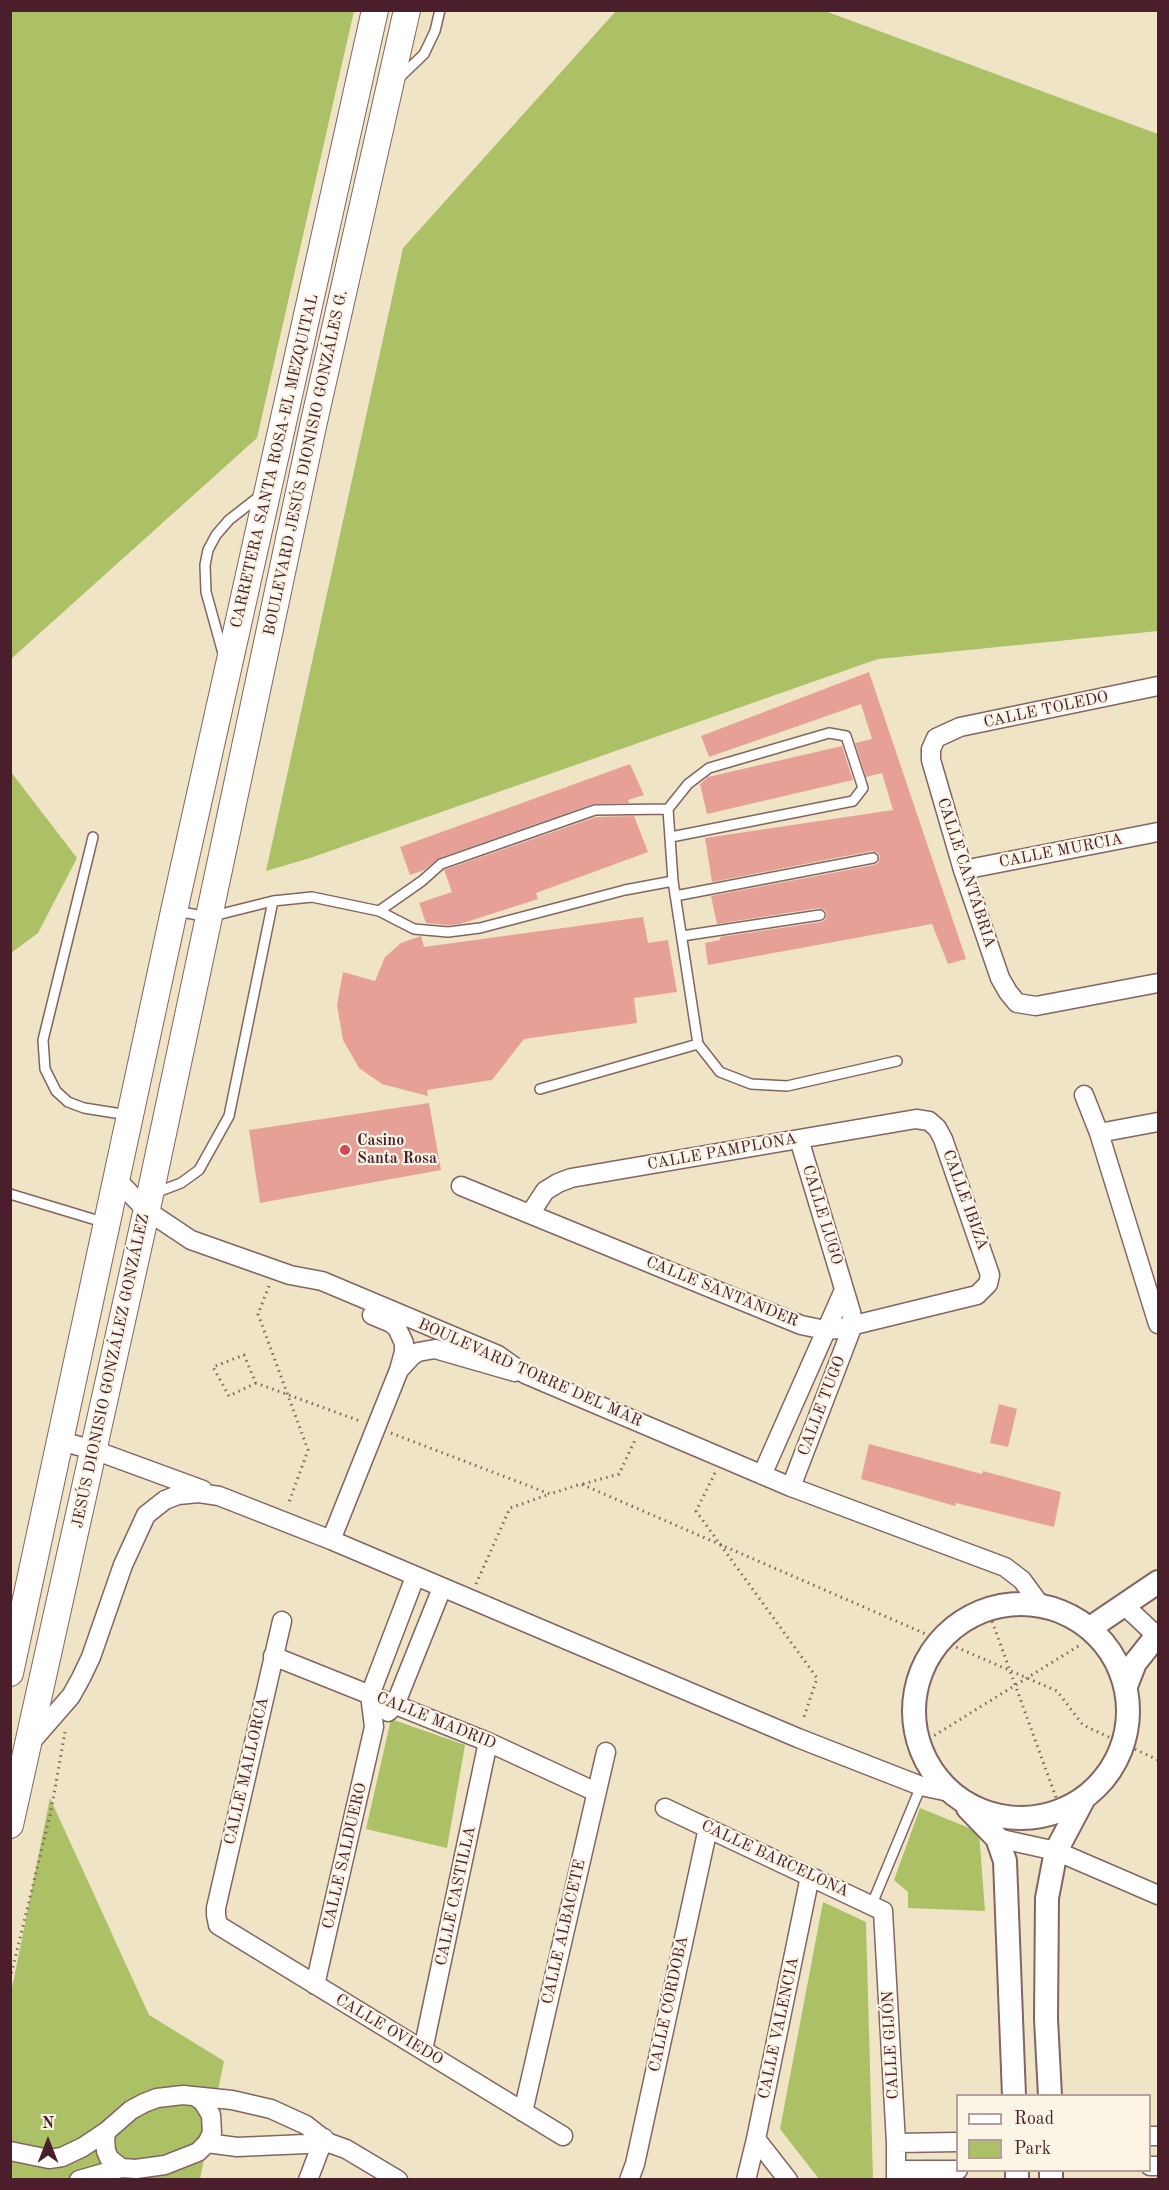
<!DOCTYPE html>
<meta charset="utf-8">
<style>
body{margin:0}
#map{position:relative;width:1169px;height:2190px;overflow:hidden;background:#efe5c6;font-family:"Old Standard TT",serif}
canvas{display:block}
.frame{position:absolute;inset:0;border:12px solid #4a1f2b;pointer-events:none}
.legend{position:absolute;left:956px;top:2094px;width:195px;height:78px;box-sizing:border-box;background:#fcf5e5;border:2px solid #b59f9b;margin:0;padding:8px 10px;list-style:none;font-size:18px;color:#4a1f2b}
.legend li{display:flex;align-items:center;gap:12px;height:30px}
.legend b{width:30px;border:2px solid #b59f9b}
.north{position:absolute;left:18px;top:2112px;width:60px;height:60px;-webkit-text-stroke:4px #fcf5e5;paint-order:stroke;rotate:0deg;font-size:16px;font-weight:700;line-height:24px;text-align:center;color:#4a1f2b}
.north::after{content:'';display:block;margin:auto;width:21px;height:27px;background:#4a1f2b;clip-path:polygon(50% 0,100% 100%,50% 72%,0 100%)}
</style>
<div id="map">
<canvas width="1169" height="2190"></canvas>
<div class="frame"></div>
<ul class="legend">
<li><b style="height:8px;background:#fff"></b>Road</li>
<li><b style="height:16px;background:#acc065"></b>Park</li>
</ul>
<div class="north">N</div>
</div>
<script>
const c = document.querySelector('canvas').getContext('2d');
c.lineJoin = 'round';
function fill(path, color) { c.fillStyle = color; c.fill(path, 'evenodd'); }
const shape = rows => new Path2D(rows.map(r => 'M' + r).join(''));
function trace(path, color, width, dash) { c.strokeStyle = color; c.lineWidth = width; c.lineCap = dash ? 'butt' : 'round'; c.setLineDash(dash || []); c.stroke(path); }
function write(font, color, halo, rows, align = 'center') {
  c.font = font + ' "Old Standard TT",serif'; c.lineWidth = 4.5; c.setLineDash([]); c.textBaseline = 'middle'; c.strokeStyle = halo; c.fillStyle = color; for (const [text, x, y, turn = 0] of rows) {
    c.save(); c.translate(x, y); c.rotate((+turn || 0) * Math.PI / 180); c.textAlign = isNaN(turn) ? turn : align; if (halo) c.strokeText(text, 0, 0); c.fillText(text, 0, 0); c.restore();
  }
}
const green = shape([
 [11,10,354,11,257,438,11,659],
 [616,11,825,11,1158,134,1158,631,878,659,310,858,266,871,403,248],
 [11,772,77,858,38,933,11,953],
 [391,1719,465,1745,447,1848,366,1829],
 [50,1798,149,2015,224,2061,200,2179,11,2180,11,1993],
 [920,1808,979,1832,985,1911,908,1908,908,1892,894,1880],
 [823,1902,866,1922,873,2179,819,2179,780,2129]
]);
const building = shape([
 [869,672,966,959,948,964,932,924,708,965,705,943,720,940,720,937,821,922,825,920,827,915,825,910,819,908,717,924,711,896,874,865,878,863,880,857,878,853,872,851,712,882,705,838,893,810,882,773,866,777,855,743,872,739,861,704,709,757,701,736],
 [842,746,853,780,707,814,700,784,708,777],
 [630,764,644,795,628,800,629,803,593,804,439,858,424,870,410,875,400,847],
 [634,816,648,852,536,893,538,899,460,924,448,925,426,923,419,903,452,892,444,870,596,817],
 [643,917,648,943,668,940,677,992,634,998,637,1023,524,1039,492,1080,427,1090,428,1096,382,1084,359,1068,343,1040,337,1005,343,972,375,981,385,957,401,943,421,936,424,947],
 [429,1103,441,1170,260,1203,249,1130],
 [999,1404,1017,1409,1008,1447,990,1443],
 [869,1444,982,1474,983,1471,1061,1492,1054,1527,956,1503,955,1506,861,1479]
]);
const path = shape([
 [269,1286,258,1314,308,1450,288,1505],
 [256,1383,229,1396,213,1367,244,1355,256,1383,360,1421],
 [391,1433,550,1494,581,1484,1057,1691,1083,1725,1158,1760],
 [715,1473,696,1511,817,1678,803,1720],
 [583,1484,619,1474,635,1440],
 [476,1584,510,1508,550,1494],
 [988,1610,1058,1803],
 [919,1745,1080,1645],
 [10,1979,51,1811,65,1732]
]);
const service = shape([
 [398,79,424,54,435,31,440,10],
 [224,657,206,592,205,565,208,550,216,535,229,520,261,495],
 [668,809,688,784,709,768,829,733,846,736,863,788,853,801,671,837],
 [93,837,43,1040,45,1069,56,1091,68,1102,84,1108,128,1115],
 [675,896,873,858],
 [176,911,209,917,273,901,312,897,379,911,414,929,448,932,480,928,625,890,673,881,698,1044,720,1072,751,1084,787,1086,897,1061],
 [379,911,422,881,441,864,595,810,668,809,673,881],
 [682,936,820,915],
 [540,1089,698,1044],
 [155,1193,181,1183,199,1170,229,1116,273,901],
 [10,1194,106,1223],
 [872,1904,921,1786]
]);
const minor = shape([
 [1158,686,960,727,936,738,931,749,931,760,963,870,1000,978,1008,992,1017,1003,1036,1006,1158,983],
 [963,870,1158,832],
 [1084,1095,1099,1133,1158,1324],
 [1099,1133,1158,1122],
 [117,1182,124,1187,146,1210,191,1240,290,1275,322,1281,498,1355,525,1374,791,1487,1005,1567,1022,1580,1041,1606],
 [461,1186,801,1325,825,1330,838,1329,977,1295,988,1284,990,1275,943,1139,937,1128,929,1121,916,1119,571,1178,558,1183,545,1191,530,1214],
 [400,1369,412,1356,418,1352,435,1349,515,1372],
 [60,1441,94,1450,203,1490],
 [762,1475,844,1290],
 [791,1487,853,1325,851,1312,799,1139],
 [331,1540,399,1370,404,1352,404,1343,397,1328,391,1323,372,1315],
 [1125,1606,1158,1637],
 [282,1621,216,1908,216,1915,218,1925,563,2136],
 [273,1656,488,1742,596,1792],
 [388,1712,395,1705,442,1588],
 [30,1743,71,1696,81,1678,91,1657,123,1565,146,1515,165,1500,178,1495,199,1493,219,1496,331,1540,798,1738,921,1786,949,1792],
 [665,1808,883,1911,896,2143,896,2180],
 [997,1838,1056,1851,1158,1895],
 [315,1985,374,1727,370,1695,415,1577],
 [423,2050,488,1742],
 [196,2097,203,2102,211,2115,212,2133,207,2143],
 [523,2112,606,1752],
 [107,2131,105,2138,106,2151,109,2158,121,2168],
 [1150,2136,1158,2136],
 [756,2139,788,2180],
 [896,2143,958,2142],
 [10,2151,49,2159,62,2157,83,2147,107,2131,131,2110,144,2103,157,2098,183,2095,232,2100,271,2109,306,2125,329,2143,346,2149,398,2180],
 [1150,2166,1158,2166],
 [896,2170,958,2170],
 [79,2180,121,2168,136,2169,165,2165,198,2152,207,2143,237,2147,329,2143],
 [308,2180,324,2138],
 [629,2180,635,2164,708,1828],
 [746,2180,756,2139,810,1876]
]);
const tertiary = shape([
 '914 1711a107 107 0 1 1 214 0a107 107 0 1 1-214 0Z',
 [1090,1628,1158,1582],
 [1126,1686,1135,1663,1158,1634],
 [968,1808,997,1838,1005,1861,1014,2096],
 [1050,2096,1046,2019,1047,1898,1056,1851,1083,1800],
 [1017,2170,1017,2180],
 [1051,2180,1051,2170]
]);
const secondary = shape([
 [10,1673,174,911,375,10],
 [10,1825,150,1195,313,426,407,10]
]);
const markers = [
 [345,1150,6,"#d1495b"]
];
const streetNames = [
 ["CARRETERA SANTA ROSA-EL MEZQUITAL",275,461,-77],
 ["BOULEVARD JESÚS DIONISIO GONZÁLES G.",306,463,-78],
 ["CALLE TOLEDO",1046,710,-12],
 ["CALLE MURCIA",1061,851,-11],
 ["CALLE CANTABRIA",966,873,72],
 ["CALLE PAMPLONA",722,1152,-10],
 ["CALLE IBIZA",965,1200,70],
 ["CALLE LUGO",822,1215,73],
 ["CALLE SANTANDER",722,1292,22],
 ["JESÚS DIONISIO GONZÁLEZ GONZÁLEZ",111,1371,-78],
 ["BOULEVARD TORRE DEL MAR",530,1373,24],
 ["CALLE TUGO",822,1406,-69],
 ["CALLE MADRID",436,1721,22],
 ["CALLE MALLORCA",247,1771,-77],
 ["CALLE SALDUERO",345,1856,-77],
 ["CALLE BARCELONA",775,1859,25],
 ["CALLE CASTILLA",456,1896,-78],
 ["CALLE ALBACETE",564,1932,-77],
 ["CALLE CÓRDOBA",669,2004,-78],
 ["CALLE VALENCIA",779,2028,-78],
 ["CALLE OVIEDO",389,2030,31],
 ["CALLE GIJÓN",891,2045,-93]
];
const poiNames = [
 ["Casino",357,1141],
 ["Santa Rosa",357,1159]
];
fill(green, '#acc065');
fill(building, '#e7a098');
trace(service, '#846461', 12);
trace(minor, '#846461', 21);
trace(tertiary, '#846461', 26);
trace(secondary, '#846461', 28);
trace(path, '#846461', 3, [1.5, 4.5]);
trace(service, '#fff', 9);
trace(minor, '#fff', 18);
trace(tertiary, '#fff', 22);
trace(secondary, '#fff', 26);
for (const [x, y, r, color] of markers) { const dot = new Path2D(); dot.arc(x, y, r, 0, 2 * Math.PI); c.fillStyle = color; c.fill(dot); trace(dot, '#fcf5e5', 2); }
write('16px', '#4a1f2b', '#fcf5e5', streetNames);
write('bold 16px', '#4a1f2b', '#fcf5e5', poiNames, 'left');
</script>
